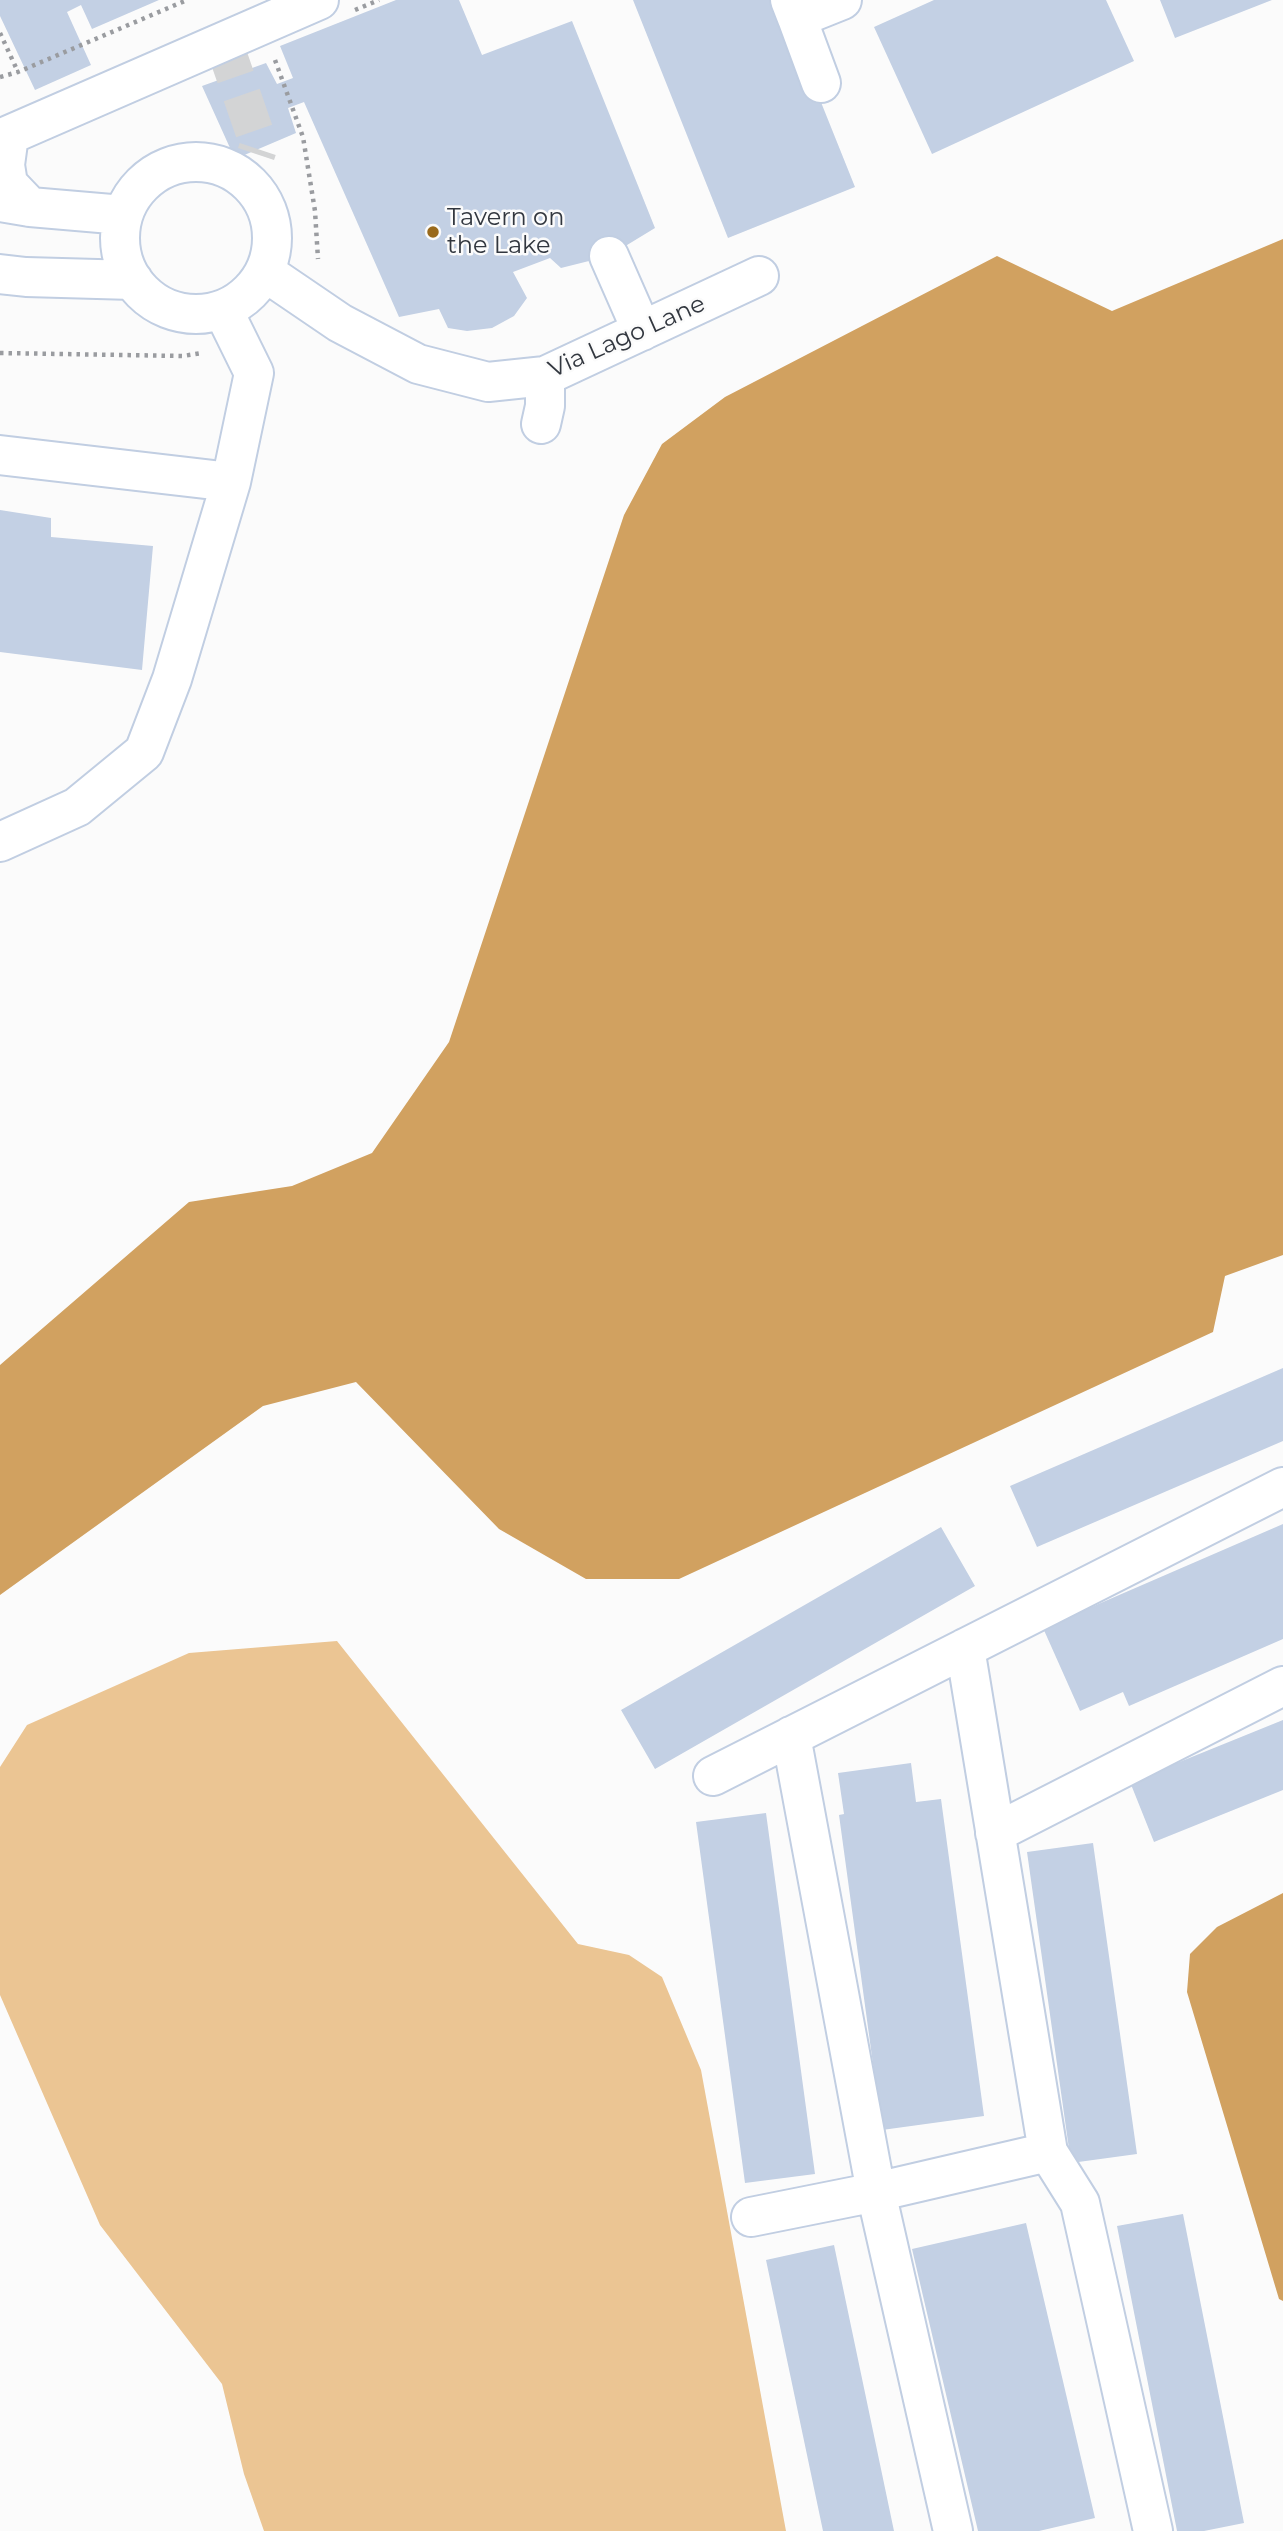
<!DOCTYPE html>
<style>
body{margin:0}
canvas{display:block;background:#fbfbfb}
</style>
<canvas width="1283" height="2531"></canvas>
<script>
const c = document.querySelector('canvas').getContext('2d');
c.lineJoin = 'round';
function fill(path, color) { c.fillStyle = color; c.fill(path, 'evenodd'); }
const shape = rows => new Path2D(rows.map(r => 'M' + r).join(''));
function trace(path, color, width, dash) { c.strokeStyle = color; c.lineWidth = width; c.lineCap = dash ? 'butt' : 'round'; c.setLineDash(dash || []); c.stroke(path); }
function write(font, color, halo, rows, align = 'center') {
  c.font = font + ' Montserrat,sans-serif'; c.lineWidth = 5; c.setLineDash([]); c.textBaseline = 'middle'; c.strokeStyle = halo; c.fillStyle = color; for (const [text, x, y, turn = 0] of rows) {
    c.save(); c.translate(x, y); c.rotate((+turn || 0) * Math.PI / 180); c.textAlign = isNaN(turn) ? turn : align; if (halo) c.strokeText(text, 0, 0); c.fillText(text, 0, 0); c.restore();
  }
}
const green = shape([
 [337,1641,578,1944,629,1955,662,1977,701,2070,786,2531,264,2531,244,2474,222,2384,100,2225,0,1995,0,1767,27,1725,189,1653]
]);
const water = shape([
 [1283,239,1283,1255,1225,1276,1213,1332,679,1579,586,1579,499,1529,356,1382,263,1406,0,1595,0,1365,189,1202,292,1186,372,1153,449,1042,624,515,662,444,725,397,997,256,1112,311],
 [1283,1893,1283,2301,1279,2299,1187,1992,1190,1954,1217,1927]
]);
const building = shape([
 [0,0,159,0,92,29,81,5,67,12,91,65,35,90,0,16],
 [396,0,459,0,482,55,572,21,655,228,609,256,561,268,550,258,513,272,527,298,514,316,492,328,467,331,448,328,439,309,399,317,304,102,288,108,296,133,235,159,202,86,266,63,277,84,293,78,280,46],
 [633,0,780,0,855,187,728,238],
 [934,0,1106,0,1134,61,932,154,874,27],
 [1160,0,1272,0,1175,38],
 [0,510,51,518,51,537,153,546,142,670,0,652],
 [1283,1368,1283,1441,1037,1547,1010,1486],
 [1283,1524,1283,1639,1129,1706,1123,1692,1080,1711,1043,1628],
 [941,1527,975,1586,655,1769,621,1710],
 [1283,1720,1283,1790,1154,1842,1130,1782],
 [911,1763,916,1802,941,1799,984,2116,882,2130,839,1815,844,1814,838,1773],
 [766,1813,815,2174,745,2183,696,1822],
 [1093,1843,1137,2154,1071,2163,1027,1852],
 [1183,2214,1244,2523,1204,2531,1177,2531,1117,2226],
 [1026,2223,1095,2518,1039,2531,978,2531,912,2249],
 [834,2245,894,2531,823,2531,766,2260]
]);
const minorTunnel = shape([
 [221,42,230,61,259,145,256,154]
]);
const path = shape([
 [355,10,379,0],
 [0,33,18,72],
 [275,60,303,137,315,211,318,259],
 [0,77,18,72,187,0],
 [0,353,183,356,202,353]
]);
const minor = shape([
 [790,0,797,18,842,0],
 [797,18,821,83],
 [9,135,5,165,8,184,30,207],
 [0,139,319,0],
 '120 238a76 76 0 1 1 152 0a76 76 0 1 1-152 0Z',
 [0,202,30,207,123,215],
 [609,256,642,331],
 [265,272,340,323,418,364,488,382,545,376,759,276],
 [0,274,26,277,133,280],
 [541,424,545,406,545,376],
 [0,455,231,482,254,373,223,310],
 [0,842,77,807,144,752,172,679,231,482],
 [965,1648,1048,2152,1080,2203,1153,2531],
 [791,1736,876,2192,953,2531],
 [713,1776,1283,1487],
 [995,1833,1283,1686],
 [751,2217,876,2192,1048,2152]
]);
const markers = [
 [433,232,7,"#99691b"]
];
const poiNames = [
 ["Tavern on",447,218],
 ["the Lake",447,246]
];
const streetNames = [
 ["Via Lago Lane",627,337,-24]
];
fill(green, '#ebc593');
fill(water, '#d1a160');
fill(building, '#c3d0e4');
trace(minorTunnel, '#d3d4d5', 38, [38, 19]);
trace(minor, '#c1cee2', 42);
trace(path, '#9a9ca0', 4.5, [3.5, 5]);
trace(minor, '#fff', 38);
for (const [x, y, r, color] of markers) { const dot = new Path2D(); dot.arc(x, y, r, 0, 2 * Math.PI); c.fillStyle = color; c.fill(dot); trace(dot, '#fbfbfb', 2.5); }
write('24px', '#32373f', '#fbfbfb', poiNames, 'left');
write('24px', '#32373f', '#fbfbfb', streetNames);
</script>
